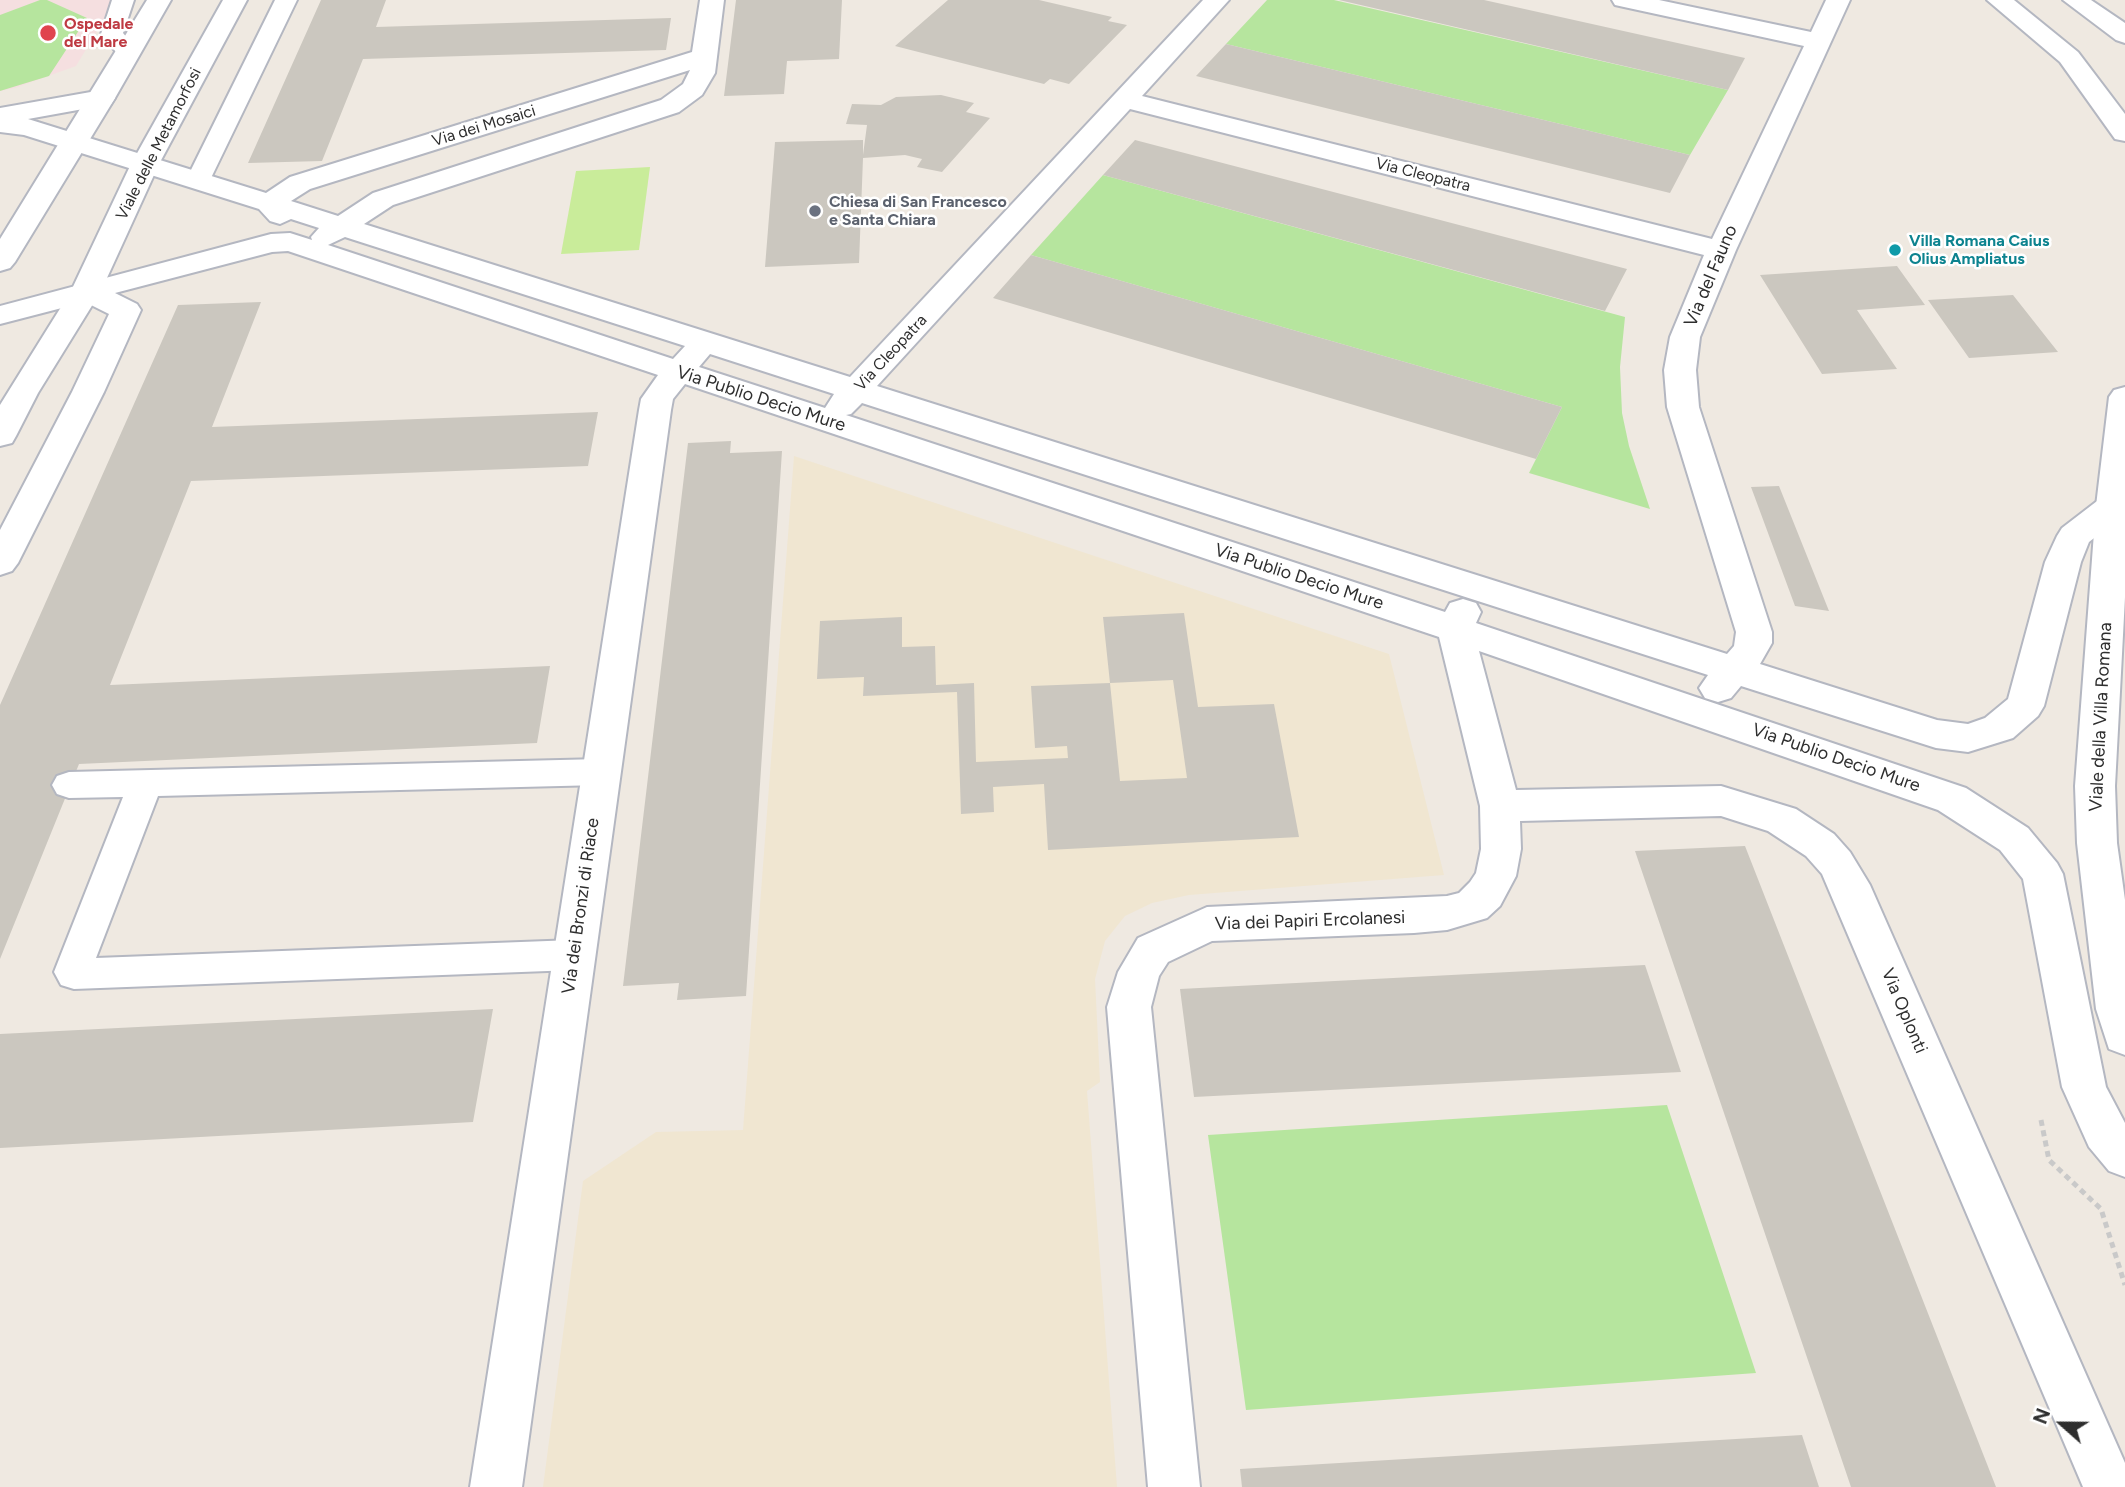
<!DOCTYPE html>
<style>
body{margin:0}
#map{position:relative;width:2125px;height:1487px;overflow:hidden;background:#efe9e1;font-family:Figtree,sans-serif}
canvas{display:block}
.north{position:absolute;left:2027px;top:1389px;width:70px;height:70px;-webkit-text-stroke:5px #fff;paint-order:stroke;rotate:291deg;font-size:19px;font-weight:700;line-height:28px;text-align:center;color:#2e2e2e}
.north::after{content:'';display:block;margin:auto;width:24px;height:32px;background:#2e2e2e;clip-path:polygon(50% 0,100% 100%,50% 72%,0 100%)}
</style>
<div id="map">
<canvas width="2125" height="1487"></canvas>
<div class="north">N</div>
</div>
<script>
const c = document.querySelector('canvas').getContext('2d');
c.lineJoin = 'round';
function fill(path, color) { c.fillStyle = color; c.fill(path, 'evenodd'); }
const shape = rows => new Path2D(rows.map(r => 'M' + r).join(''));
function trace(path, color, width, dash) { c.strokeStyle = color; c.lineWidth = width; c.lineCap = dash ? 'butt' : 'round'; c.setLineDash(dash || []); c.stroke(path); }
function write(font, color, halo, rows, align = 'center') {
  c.font = font + ' Figtree,sans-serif'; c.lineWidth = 5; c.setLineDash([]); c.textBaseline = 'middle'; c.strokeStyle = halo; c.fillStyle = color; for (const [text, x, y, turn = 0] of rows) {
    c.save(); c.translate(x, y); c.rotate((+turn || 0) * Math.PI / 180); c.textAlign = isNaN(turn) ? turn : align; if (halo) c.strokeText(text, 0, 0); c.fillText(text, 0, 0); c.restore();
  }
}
const education = shape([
 [794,456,1389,654,1444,875,1189,895,1152,903,1125,916,1105,941,1095,979,1100,1082,1087,1091,1117,1487,543,1487,583,1181,656,1132,743,1130]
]);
const medical = shape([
 [0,0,116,0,76,66,15,88,0,91]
]);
const green = shape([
 [40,0,47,0,87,18,49,76,0,91,0,15],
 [1267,0,1334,0,1728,90,1690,155,1226,44],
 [1103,175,1625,317,1620,367,1622,413,1629,446,1650,509,1529,473,1562,407,1031,255],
 [1667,1105,1756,1373,1246,1410,1208,1135]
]);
const pitch = shape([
 [650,167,639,250,561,254,576,171]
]);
const building = shape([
 [321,0,386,0,376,27,671,18,666,50,363,59,322,161,248,163],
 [736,0,842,0,839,59,787,61,784,94,724,96],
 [948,0,1039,0,1112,17,1108,21,1127,25,1069,84,1050,79,1044,84,895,46],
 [1339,0,1484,0,1745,58,1728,90],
 [1226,44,1690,155,1670,193,1196,76],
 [941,95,974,103,966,112,990,118,942,172,917,167,922,159,905,155,863,158,859,263,765,267,775,142,863,140,863,155,867,125,846,124,852,104,881,105,896,97],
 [1135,140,1627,269,1605,311,1103,175],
 [1031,255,1562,407,1536,459,993,298],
 [1897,266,1925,305,1857,310,1897,369,1822,374,1760,275],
 [2013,295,2058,352,1969,358,1928,300],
 [261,302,212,427,598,412,588,466,191,481,110,685,550,666,537,743,79,764,0,959,0,705,178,305],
 [731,441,730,453,782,451,746,996,677,1000,679,983,623,986,688,443],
 [1779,486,1829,611,1795,606,1751,487],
 [1184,613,1198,707,1274,704,1299,837,1048,850,1044,784,993,787,994,812,961,814,957,692,863,696,864,677,817,679,820,621,902,617,902,647,935,646,936,685,974,683,976,762,1068,758,1067,746,1035,748,1031,686,1110,683,1120,781,1187,778,1173,680,1110,683,1103,617],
 [1745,846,1996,1487,1851,1487,1635,851],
 [1645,965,1681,1072,1194,1097,1180,989],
 [493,1009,473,1122,0,1148,0,1034],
 [1802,1435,1819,1487,1242,1487,1240,1469]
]);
const path = shape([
 [2041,1120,2049,1160,2101,1209,2125,1285]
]);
const service = shape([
 [112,0,134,0,123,33,140,53,137,58,121,58,101,34,112,0],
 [275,0,297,0,210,180,207,185,198,187,189,185,186,180,275,0],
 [601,759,613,763,618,772,613,781,601,785,158,796,96,958,574,940,587,944,592,955,587,966,574,970,74,989,61,985,54,972,123,797,69,798,57,794,52,785,57,776,69,772,601,759]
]);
const minor = shape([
 [700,0,724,0,715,73,702,95,679,112,393,205,364,224,850,377,1203,0,1229,0,1142,96,1712,239,1804,46,1624,7,1615,5,1612,0,1659,0,1811,32,1826,0,1850,0,1736,250,1700,337,1696,370,1699,407,1772,632,1772,643,1760,664,1937,720,1968,724,1985,718,2008,699,2045,562,2057,536,2062,528,2101,498,2113,495,2125,498,2125,514,2089,542,2081,562,2044,706,2038,716,2013,738,1968,752,1936,748,1741,686,1731,698,1718,702,1705,698,1699,688,1708,675,862,403,851,414,846,415,1445,612,1450,603,1463,599,1476,603,1481,612,1476,623,1966,788,2028,828,2057,863,2063,874,2106,1087,2125,1123,2125,1177,2109,1171,2089,1147,2062,1087,2023,879,2000,850,1938,810,1479,651,1516,790,1721,786,1796,809,1834,834,1850,852,1870,885,2125,1463,2125,1487,2083,1487,1822,874,1806,856,1768,831,1721,816,1520,821,1521,849,1516,876,1500,906,1487,918,1447,930,1414,933,1212,941,1168,962,1159,976,1151,1007,1200,1487,1148,1487,1107,1007,1118,972,1138,938,1207,907,1447,896,1459,893,1470,882,1476,873,1481,849,1480,806,1439,637,685,384,673,399,671,410,522,1487,470,1487,639,410,641,399,658,375,288,251,272,252,115,293,137,304,141,310,104,392,18,563,12,571,0,575,0,530,72,392,109,314,85,302,0,324,0,306,271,234,290,233,312,240,311,237,319,228,291,219,280,224,270,221,259,209,24,135,0,132,0,108,102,90,111,92,115,98,111,104,28,119,266,193,290,177,692,52,700,0],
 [690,70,683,84,661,100,373,193,338,216,291,201,310,189,690,70],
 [1130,109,1704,255,1670,337,1664,370,1667,407,1736,632,1734,646,1727,654,877,386,1130,109],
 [345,237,685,346,673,359,328,245,345,237],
 [710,354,834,394,825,408,699,367,710,354]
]);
const tertiary = shape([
 [147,0,171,0,115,98,15,262,10,268,0,271,0,239,147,0],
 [223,0,247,0,159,164,101,291,38,393,16,436,12,443,0,446,0,405,71,291,131,164,223,0]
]);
const secondary = shape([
 [1987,0,2014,0,2078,52,2125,114,2125,141,2115,139,2060,62,1987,0],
 [2063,0,2091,0,2125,23,2125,43,2116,40,2063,0],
 [2125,387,2125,597,2115,786,2117,843,2125,900,2125,1055,2109,1049,2096,1009,2077,843,2075,786,2096,506,2109,397,2114,390,2125,387]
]);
const markers = [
 [48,33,9,"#e0444e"],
 [815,211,7,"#6b7280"],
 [1895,250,7,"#0f9aa8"]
];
const farHealthnames = [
 ["Ospedale",64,24],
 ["del Mare",64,42]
];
const farStreetnames = [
 ["Via dei Mosaici",484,126,-17],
 ["Viale delle Metamorfosi",159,144,-63],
 ["Via Cleopatra",1423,175,14],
 ["Via Cleopatra",891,353,-47]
];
const farWorshipnames = [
 ["Chiesa di San Francesco",829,202],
 ["e Santa Chiara",829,220]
];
const farCulturenames = [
 ["Villa Romana Caius",1909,241],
 ["Olius Ampliatus",1909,259]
];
const streetNames = [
 ["Via del Fauno",1711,276,-67],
 ["Via Publio Decio Mure",761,399,18],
 ["Via Publio Decio Mure",1299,577,18],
 ["Viale della Villa Romana",2101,717,-87],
 ["Via Publio Decio Mure",1836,758,19],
 ["Via dei Bronzi di Riace",581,906,-82],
 ["Via dei Papiri Ercolanesi",1310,921,-2],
 ["Via Oplonti",1904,1011,67]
];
fill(education, '#f0e6d1');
fill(medical, '#f5dfe0');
fill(green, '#b6e59e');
fill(pitch, '#c9ec9a');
fill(building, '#cbc7bf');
trace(service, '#b4b7c1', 4);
trace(minor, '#b4b7c1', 4);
trace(tertiary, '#b4b7c1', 4);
trace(secondary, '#b4b7c1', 4);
trace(path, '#c9c9c9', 5, [6, 4.5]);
fill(service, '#fff');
fill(minor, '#fff');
fill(tertiary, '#fff');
fill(secondary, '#fff');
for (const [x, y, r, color] of markers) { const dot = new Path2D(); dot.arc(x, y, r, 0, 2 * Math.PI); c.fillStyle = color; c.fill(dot); trace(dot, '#fff', 2.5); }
write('bold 16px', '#be3a42', '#fff', farHealthnames, 'left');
write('16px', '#2e2e2e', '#fff', farStreetnames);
write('bold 16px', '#5b616d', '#fff', farWorshipnames, 'left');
write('bold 16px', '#0d838f', '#fff', farCulturenames, 'left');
write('18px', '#2e2e2e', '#fff', streetNames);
</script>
